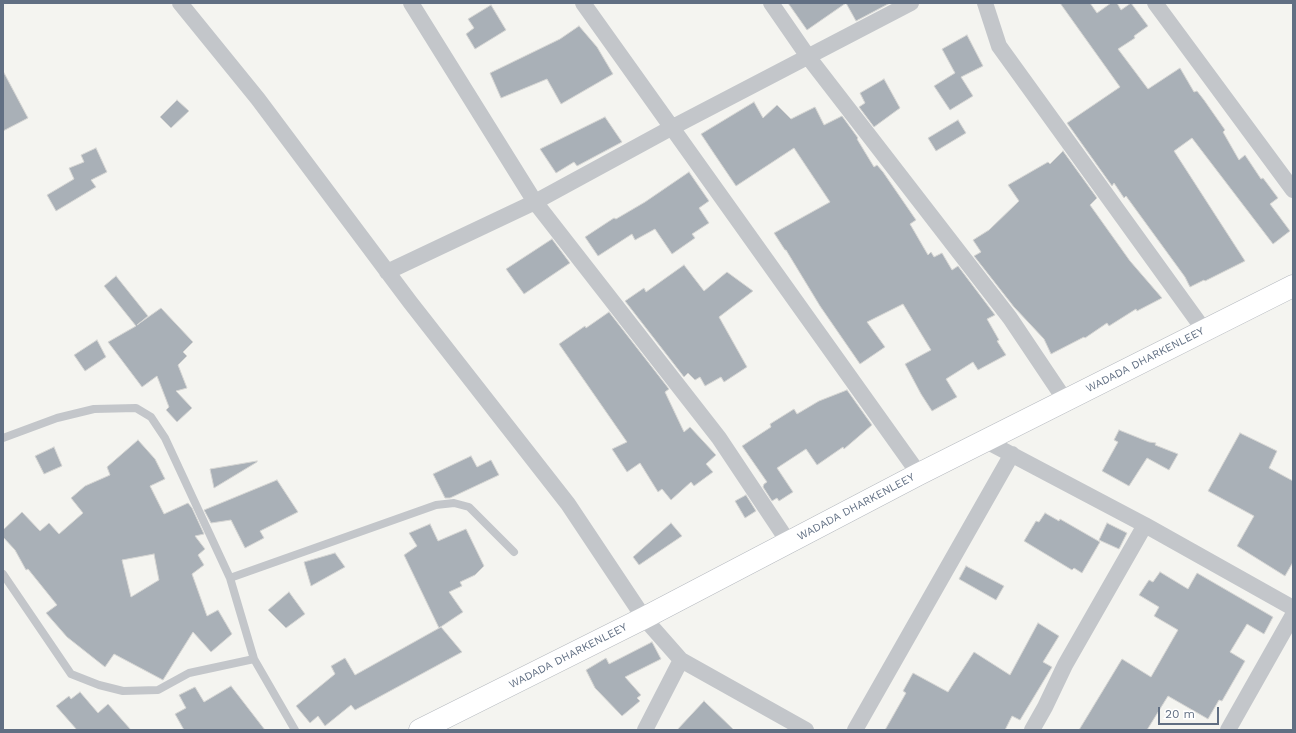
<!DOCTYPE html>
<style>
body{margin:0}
#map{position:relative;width:1296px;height:733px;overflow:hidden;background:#f4f4f0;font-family:"Work Sans",sans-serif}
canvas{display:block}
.frame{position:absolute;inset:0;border:4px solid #616f83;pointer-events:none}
.scale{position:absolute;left:1158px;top:707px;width:61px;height:18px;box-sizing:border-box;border:2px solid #616f83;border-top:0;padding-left:5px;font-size:12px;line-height:14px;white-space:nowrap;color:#616f83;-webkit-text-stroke:3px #fff;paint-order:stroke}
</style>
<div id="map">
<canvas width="1296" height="733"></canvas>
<div class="frame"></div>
<div class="scale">20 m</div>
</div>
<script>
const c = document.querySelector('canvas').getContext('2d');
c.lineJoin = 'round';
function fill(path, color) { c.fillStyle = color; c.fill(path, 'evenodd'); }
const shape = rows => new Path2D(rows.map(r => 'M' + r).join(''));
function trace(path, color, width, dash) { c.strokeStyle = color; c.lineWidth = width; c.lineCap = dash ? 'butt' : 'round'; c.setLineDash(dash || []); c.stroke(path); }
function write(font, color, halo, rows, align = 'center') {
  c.font = font + ' "Work Sans",sans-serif'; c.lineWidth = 4; c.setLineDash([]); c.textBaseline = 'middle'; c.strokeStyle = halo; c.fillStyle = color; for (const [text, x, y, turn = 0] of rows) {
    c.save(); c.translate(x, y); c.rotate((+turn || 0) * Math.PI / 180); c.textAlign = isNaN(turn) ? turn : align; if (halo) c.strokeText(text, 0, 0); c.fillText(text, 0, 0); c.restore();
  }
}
const building = shape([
 [788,3,846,3,807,30,788,3],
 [846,3,890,3,856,21,846,3],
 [1060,3,1090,3,1097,13,1111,3,1117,3,1121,10,1131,3,1148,26,1134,36,1135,38,1118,49,1148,89,1180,68,1194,92,1197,91,1204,100,1225,130,1223,132,1239,160,1245,155,1261,179,1263,178,1278,198,1270,204,1290,231,1273,244,1192,138,1174,151,1245,261,1205,281,1204,280,1190,287,1185,277,1126,196,1124,198,1114,183,1112,186,1067,123,1120,87,1060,3],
 [491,5,506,30,475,49,466,34,474,28,468,19,491,5],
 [579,26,597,47,613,74,561,104,547,79,501,98,490,73,560,39,579,26],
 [967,35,983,66,961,77,973,96,950,110,934,86,955,73,942,49,967,35],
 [3,71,28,118,3,131,3,71],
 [884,79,900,108,874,127,859,107,865,103,860,93,884,79],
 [177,100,189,111,171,128,160,117,177,100],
 [754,102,763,118,777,105,791,119,815,107,824,125,842,116,858,138,857,139,874,167,877,165,883,172,916,220,910,224,928,255,931,252,934,257,942,253,952,270,958,266,995,315,987,319,999,340,997,341,1006,355,978,370,973,362,946,379,957,397,932,411,921,394,905,364,931,350,903,304,867,322,885,347,860,364,820,306,786,250,785,250,774,233,830,202,794,148,736,186,715,155,701,134,754,102],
 [605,117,622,142,577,166,574,162,556,173,540,149,605,117],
 [958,120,966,133,936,151,928,138,958,120],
 [96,148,107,172,91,180,96,187,56,211,47,195,74,179,69,168,84,162,81,155,96,148],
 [1063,151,1097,198,1090,205,1130,261,1162,298,1137,311,1136,309,1109,326,1107,323,1085,338,1084,337,1051,354,1044,339,1014,307,974,256,981,252,973,240,989,230,1019,201,1008,185,1048,162,1050,164,1063,151],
 [689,172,709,201,699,208,709,223,692,234,695,238,672,254,655,229,635,240,632,234,598,256,585,237,614,218,616,219,645,202,689,172],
 [552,239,570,263,524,294,506,269,552,239],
 [684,265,704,291,727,272,753,291,719,317,747,367,724,382,721,377,705,386,700,377,695,380,688,373,684,377,625,301,644,288,646,292,684,265],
 [116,276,148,316,137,325,161,308,193,342,183,352,187,356,178,365,187,388,176,391,192,408,177,422,166,410,169,407,157,376,142,387,108,342,136,326,104,286,116,276],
 [609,312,669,389,665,392,684,432,690,427,716,455,706,464,713,472,694,486,691,482,671,500,662,489,658,492,640,463,627,472,612,449,627,442,559,344,585,326,586,328,609,312],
 [97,340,106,357,85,371,74,355,97,340],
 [847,390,872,425,844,449,843,447,817,465,806,449,777,468,793,492,779,501,777,498,772,501,763,487,764,484,767,482,742,446,771,427,770,424,794,409,797,414,819,401,847,390],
 [1119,430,1149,442,1156,443,1155,445,1178,454,1169,470,1147,458,1129,486,1102,471,1118,442,1114,440,1119,430],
 [1240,433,1277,451,1269,468,1293,481,1293,562,1285,576,1237,546,1254,516,1208,491,1240,433],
 [138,440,155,459,165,479,150,486,164,514,188,503,192,508,204,534,195,536,205,549,198,555,204,565,192,574,207,616,218,610,232,634,211,652,193,632,163,680,114,654,105,667,67,637,46,613,57,605,28,569,26,570,15,550,3,537,3,530,22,512,40,531,49,523,59,534,83,513,71,498,85,486,110,475,107,467,138,440],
 [154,554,159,580,131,597,122,560,154,554],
 [54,447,62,466,44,474,35,456,54,447],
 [471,456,477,467,491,460,499,475,450,498,445,498,433,474,471,456],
 [257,461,257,462,214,488,210,469,257,461],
 [277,480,298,512,260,531,264,538,245,548,231,520,211,523,204,510,277,480],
 [746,495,756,511,745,518,735,501,746,495],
 [1045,513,1059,521,1060,519,1100,542,1082,573,1074,568,1072,570,1024,541,1036,521,1039,522,1045,513],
 [671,523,682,536,639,565,633,557,671,523],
 [1107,523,1127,533,1119,549,1099,540,1107,523],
 [430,524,438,541,466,529,484,566,475,575,460,582,462,586,449,592,463,612,439,628,404,555,417,546,409,533,430,524],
 [335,553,345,567,311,586,304,562,335,553],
 [966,566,1004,586,996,600,959,579,966,566],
 [1160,572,1188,589,1197,573,1273,617,1264,634,1247,624,1230,652,1245,661,1222,701,1219,700,1208,719,1168,696,1147,730,1079,730,1122,659,1151,677,1178,630,1154,616,1159,607,1139,595,1149,580,1153,582,1160,572],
 [289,592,305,614,286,628,268,610,289,592],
 [1038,623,1059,636,1043,662,1052,667,1020,720,1012,716,1005,730,885,730,906,693,903,691,913,673,948,692,974,652,1010,675,1038,623],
 [441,627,462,652,355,710,351,705,325,726,318,716,310,723,296,706,335,674,331,666,345,658,355,675,441,627],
 [652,642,661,659,625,677,641,695,637,698,640,701,622,716,595,688,586,670,606,658,609,664,652,642],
 [231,686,265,730,184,730,175,714,186,708,179,695,195,687,204,702,231,686],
 [80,692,98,713,108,704,131,730,77,730,56,706,69,696,71,699,80,692],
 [704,701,734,730,677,730,704,701]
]);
const lane = shape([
 [3,438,57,418,94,409,136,408,151,417,165,438,230,578,254,659,295,730],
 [3,574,71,674,99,685,123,691,158,690,189,673,254,659],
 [230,578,436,505,454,503,469,507,514,552]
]);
const street = shape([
 [180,3,258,99,410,302,568,504,644,618,681,660,806,730],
 [411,3,535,202,719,438,789,543],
 [583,3,919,474],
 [771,3,809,58,1010,318,1065,400],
 [985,3,999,46,1204,330],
 [1155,3,1293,190],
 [387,272,535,202,671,128,911,3],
 [986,441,1145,525,1293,608],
 [645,730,681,660],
 [855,730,1012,454],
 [1032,730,1045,707,1065,665,1145,525],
 [1228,730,1293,615]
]);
const secondary = shape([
 [420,730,644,618,919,474,1293,286]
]);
const streetNames = [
 ["WADADA DHARKENLEEY",1145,360,-27],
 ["WADADA DHARKENLEEY",856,507,-28],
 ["WADADA DHARKENLEEY",568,656,-27]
];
fill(building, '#a9b0b7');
trace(building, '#d5d5d3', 1);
trace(secondary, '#b5b9bf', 23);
trace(lane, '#c3c6ca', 8);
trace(street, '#c3c6ca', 16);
trace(secondary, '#fff', 22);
write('11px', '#616f83', '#fff', streetNames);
</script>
